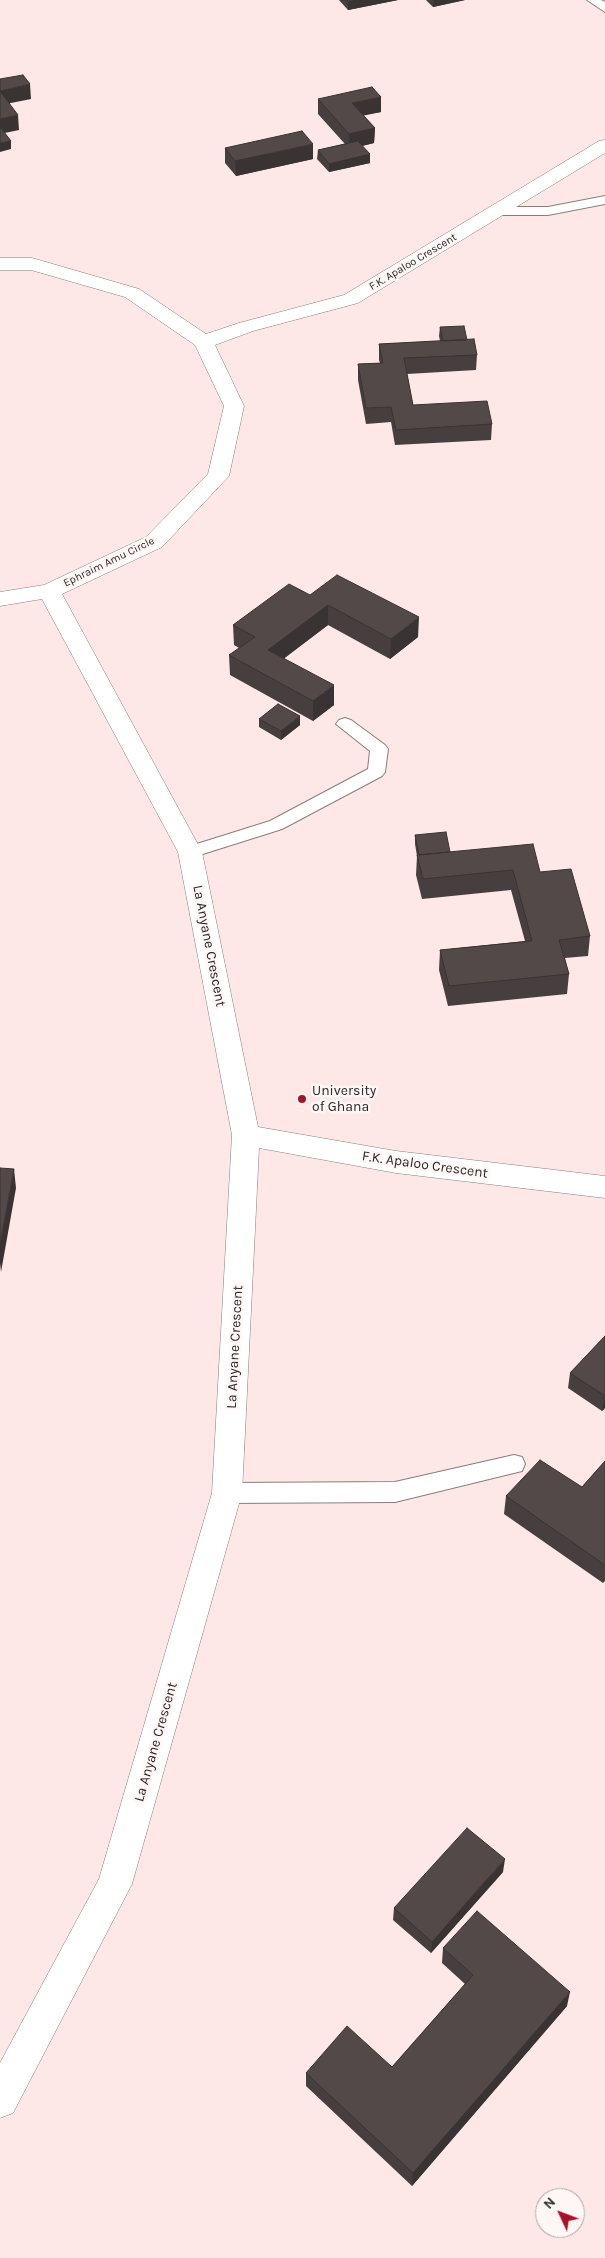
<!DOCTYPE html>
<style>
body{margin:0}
#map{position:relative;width:605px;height:2258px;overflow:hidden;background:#fef7f6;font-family:Karla,sans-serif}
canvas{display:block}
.north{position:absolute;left:535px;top:2188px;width:50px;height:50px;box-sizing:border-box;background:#fef7f6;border:1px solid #aaa4a3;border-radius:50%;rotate:313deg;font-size:14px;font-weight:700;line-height:20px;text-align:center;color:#2b2727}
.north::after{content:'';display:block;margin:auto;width:18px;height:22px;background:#a8112a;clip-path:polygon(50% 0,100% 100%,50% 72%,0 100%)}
</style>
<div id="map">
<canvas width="605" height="2258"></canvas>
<div class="north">N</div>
</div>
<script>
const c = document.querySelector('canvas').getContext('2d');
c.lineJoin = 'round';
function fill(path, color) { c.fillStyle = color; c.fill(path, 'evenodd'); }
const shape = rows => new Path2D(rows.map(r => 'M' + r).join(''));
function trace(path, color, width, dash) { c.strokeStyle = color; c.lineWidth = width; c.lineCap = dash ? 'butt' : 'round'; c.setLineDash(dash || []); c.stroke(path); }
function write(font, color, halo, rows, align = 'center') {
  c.font = font + ' Karla,sans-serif'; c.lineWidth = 5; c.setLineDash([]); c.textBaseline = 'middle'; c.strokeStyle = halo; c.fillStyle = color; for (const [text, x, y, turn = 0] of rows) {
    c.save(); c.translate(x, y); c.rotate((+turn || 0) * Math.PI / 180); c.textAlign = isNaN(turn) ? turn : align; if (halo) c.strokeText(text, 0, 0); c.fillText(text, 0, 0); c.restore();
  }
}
const built = shape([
 [0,0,605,0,605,2258,0,2258],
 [545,2198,575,2198,575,2228,545,2228]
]);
const lane = shape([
 [587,0,601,0,605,2,605,12,587,0],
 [605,196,605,204,548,215,496,215,489,211,496,207,548,207,605,196],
 [345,718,351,720,385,745,388,749,385,772,382,776,282,829,190,858,184,856,181,852,184,848,270,821,368,769,370,751,336,724,339,720,345,718],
 [514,1455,522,1457,525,1464,522,1471,395,1502,227,1503,219,1500,216,1493,219,1486,227,1483,395,1482,514,1455]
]);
const street = shape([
 [605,140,605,153,358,303,253,331,215,345,244,406,229,476,162,547,62,594,202,852,258,1127,396,1151,605,1176,605,1198,396,1173,259,1148,242,1493,132,1884,13,2113,0,2118,0,2063,99,1879,212,1493,232,1135,178,852,42,599,0,606,0,592,44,585,146,537,208,474,224,406,195,345,125,297,31,270,0,270,0,258,32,258,139,289,206,334,239,323,344,295,599,141,605,140]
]);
const wall = shape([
 [339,0,398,0,348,10],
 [426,0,465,0,433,7],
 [318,99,381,112,363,115,375,128,374,143,362,146,370,163,329,172,317,159,318,150,345,144,318,114],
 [225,148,313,159,236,176,225,163],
 [440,327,467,340,477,355,476,370,407,374,413,405,492,424,491,440,395,445,391,422,366,424,358,380,358,364,380,363,379,360,379,344,440,341,439,336],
 [310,595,418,637,390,659,328,625,284,658,334,705,313,721,230,675,229,655,239,648,234,645,233,625],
 [259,719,300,725,281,740,259,727],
 [415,835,450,852,540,872,590,936,588,956,565,958,569,974,567,994,448,1006,439,970,440,950,525,941,511,890,422,899,416,875,417,856,415,844],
 [605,1336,605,1408,602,1411,568,1388,570,1373],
 [605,1461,605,1581,603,1583,504,1514,506,1496,582,1487],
 [503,1872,431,1953,393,1920,394,1908],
 [443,1948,567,2006,412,2186,306,2086,306,2073,392,2067,465,1984,442,1963]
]);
const shadedWall = shape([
 [358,0,398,0,348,10,348,2],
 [434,0,465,0,433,7],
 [30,84,31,99,1,105,0,91],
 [381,97,381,112,352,118,352,103],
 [18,115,19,130,0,134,0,119],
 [375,128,374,143,349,149,349,134],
 [11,141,11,149,0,152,0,143],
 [313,144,313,159,236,176,235,161],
 [370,154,370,163,329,172,329,164],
 [328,605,328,625,269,670,268,650],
 [419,617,418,637,390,659,391,639],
 [334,685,334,705,313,721,313,701],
 [300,716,300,725,281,740,281,731],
 [14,1169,16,1188,1,1272,0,1263,0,1244],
 [605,1396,605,1408,602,1411],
 [505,1859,503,1872,431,1953,432,1942],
 [570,1992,567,2006,412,2186,413,2173]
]);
const building = shape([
 [347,0,358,0,348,2,347,0],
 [23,75,30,84,0,91,0,79,23,75],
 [372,87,381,97,352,103,375,128,349,134,318,99,372,87],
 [0,91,18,115,0,119,0,91],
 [0,128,1,128,11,141,0,143,0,128],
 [302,131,313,144,235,161,225,148,302,131],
 [358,141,370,154,329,164,318,150,358,141],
 [464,326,467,340,443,341,440,327,464,326],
 [474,339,477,355,404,358,413,405,487,401,492,424,396,430,391,407,366,408,358,364,383,363,379,344,474,339],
 [337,575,419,617,391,639,328,605,268,650,334,685,313,701,229,655,255,637,233,625,289,584,310,595,337,575],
 [278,704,300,716,281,731,259,719,278,704],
 [446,832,450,852,419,855,415,835,446,832],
 [533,844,540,872,571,869,590,936,559,940,569,974,449,986,440,950,532,941,513,870,423,879,417,855,533,844],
 [0,1168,14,1169,0,1244,0,1168],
 [605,1336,605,1396,570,1373,605,1336],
 [540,1460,582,1487,605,1461,605,1565,506,1496,540,1460],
 [467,1828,505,1859,432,1942,394,1908,467,1828],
 [477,1911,570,1992,413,2173,306,2073,347,2026,392,2067,473,1975,443,1948,477,1911]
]);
const markers = [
 [302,1099,5,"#a8112a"]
];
const farStreetnames = [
 ["F.K. Apaloo Crescent",413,262,-31],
 ["Ephraim Amu Circle",109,562,-26]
];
const streetNames = [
 ["La Anyane Crescent",209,946,79],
 ["F.K. Apaloo Crescent",425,1165,8],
 ["La Anyane Crescent",235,1347,-87],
 ["La Anyane Crescent",156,1742,-74]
];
const poiNames = [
 ["University",312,1091],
 ["of Ghana",312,1107]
];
fill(built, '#fde8e7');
trace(lane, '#887e7d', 2);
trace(street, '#887e7d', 1);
fill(lane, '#fff');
fill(street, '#fff');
fill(wall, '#473f3f');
fill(shadedWall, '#3a3333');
fill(building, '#534949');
trace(building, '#3a3333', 1);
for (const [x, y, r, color] of markers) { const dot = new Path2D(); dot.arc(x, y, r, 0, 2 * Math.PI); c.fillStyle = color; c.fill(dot); trace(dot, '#fef7f6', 2); }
write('11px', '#2b2727', '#fef7f6', farStreetnames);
write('14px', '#2b2727', '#fef7f6', streetNames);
write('14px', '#2b2727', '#fef7f6', poiNames, 'left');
</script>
